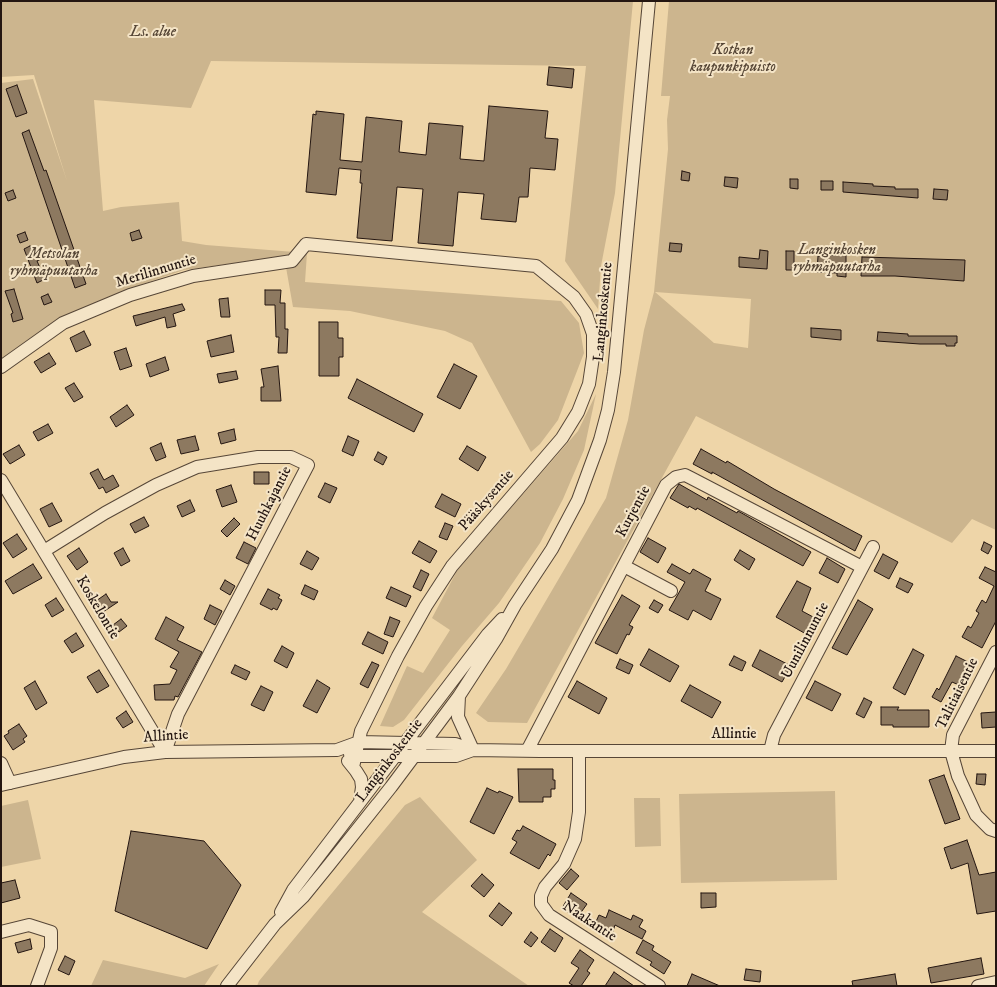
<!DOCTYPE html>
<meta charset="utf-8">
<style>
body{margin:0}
#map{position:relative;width:997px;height:987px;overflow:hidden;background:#eed5a8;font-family:"IM FELL DW Pica",serif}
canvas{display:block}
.frame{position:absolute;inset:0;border:2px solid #241611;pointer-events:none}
</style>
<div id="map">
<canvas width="997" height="987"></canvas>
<div class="frame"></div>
</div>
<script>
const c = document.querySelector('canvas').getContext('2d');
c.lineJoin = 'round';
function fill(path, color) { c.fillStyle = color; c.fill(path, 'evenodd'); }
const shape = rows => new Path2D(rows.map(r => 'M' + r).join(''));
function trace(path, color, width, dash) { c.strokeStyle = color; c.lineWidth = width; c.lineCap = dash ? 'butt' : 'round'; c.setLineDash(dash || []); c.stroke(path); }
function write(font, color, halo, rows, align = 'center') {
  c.font = font + ' "IM FELL DW Pica",serif'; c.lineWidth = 4; c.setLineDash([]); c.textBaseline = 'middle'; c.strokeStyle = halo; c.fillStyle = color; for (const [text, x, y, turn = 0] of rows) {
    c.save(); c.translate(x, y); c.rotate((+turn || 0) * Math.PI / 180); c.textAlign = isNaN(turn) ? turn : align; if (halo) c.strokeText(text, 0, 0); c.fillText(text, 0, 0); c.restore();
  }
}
const green = shape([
 [1,1,633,1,615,193,601,266,598,309,565,261,586,66,211,61,191,108,94,100,103,211,121,207,179,202,182,241,206,245,307,253,305,282,561,301,579,323,584,353,558,420,540,444,531,452,472,343,445,331,350,311,293,307,284,256,184,270,128,289,61,318,1,360,1,83,33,79,67,181,34,75,1,77],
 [669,1,996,1,996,530,972,519,952,543,696,416,527,723,488,722,476,713,506,669,606,498,628,420,644,330,654,292,668,149,667,120,670,96,661,96],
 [655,292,751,299,748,348,714,343],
 [596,394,584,450,563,499,540,543,499,603,462,646,404,720,393,727,380,726,407,666,423,673,450,630,432,618,458,569,578,431],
 [835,791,837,880,681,883,679,794],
 [420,797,477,860,422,912,529,986,257,986,259,981,405,805],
 [634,798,660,798,661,846,635,847],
 [28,800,41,859,1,867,1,806],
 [103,960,185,978,219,964,204,986,91,986]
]);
const building = shape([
 [549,67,574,69,572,88,547,85,549,67],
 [17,85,27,113,16,117,6,89,17,85],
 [489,106,548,111,545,138,558,139,555,170,530,168,528,197,519,197,516,222,481,219,484,194,458,192,453,246,418,243,423,189,397,187,392,241,357,238,362,183,360,183,361,170,339,168,336,195,306,192,313,114,316,115,316,111,344,114,340,160,362,162,366,117,402,121,399,152,426,155,429,123,463,126,460,159,484,161,489,106],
 [29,130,44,171,46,170,86,284,75,288,22,133,29,130],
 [682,171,690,173,689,181,681,180,682,171],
 [725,177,738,178,737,188,724,186,725,177],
 [790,179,798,179,798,189,790,188,790,179],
 [821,181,833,181,833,190,821,190,821,181],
 [843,182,873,184,873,186,895,187,895,189,918,189,918,198,843,192,843,182],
 [934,189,948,190,947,200,933,199,934,189],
 [13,190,16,198,8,201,5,193,13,190],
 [139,230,142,238,132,241,130,233,139,230],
 [25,232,28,240,20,243,17,235,25,232],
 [670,243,682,244,681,252,669,251,670,243],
 [30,246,33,253,38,251,41,259,37,261,45,279,37,283,24,249,30,246],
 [760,250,768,251,767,269,739,267,739,257,759,259,760,250],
 [786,251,794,251,794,270,786,270,786,251],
 [846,255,846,277,837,276,837,273,817,272,818,256,846,255],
 [862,257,965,260,964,281,895,276,861,276,862,257],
 [14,289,23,319,13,322,11,314,13,313,5,291,14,289],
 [265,290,281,290,280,303,285,303,285,329,288,329,287,353,278,353,279,337,276,337,275,305,265,305,265,290],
 [48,294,52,302,44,305,41,297,48,294],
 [228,298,230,317,221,317,219,299,228,298],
 [182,304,185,310,173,314,176,326,167,328,165,317,136,326,133,316,182,304],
 [319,322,338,322,338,338,343,338,343,357,339,357,339,376,319,376,319,322],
 [811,328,841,330,841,340,811,337,811,328],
 [84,331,91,345,76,352,70,338,84,331],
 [878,332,908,334,908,336,957,336,957,343,955,343,955,346,946,346,946,344,920,344,877,341,878,332],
 [231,335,234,352,211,357,207,341,231,335],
 [126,348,132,366,120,370,114,352,126,348],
 [49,353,56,364,41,373,34,362,49,353],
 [165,357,169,370,150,377,146,364,165,357],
 [454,364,477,376,460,409,437,397,454,364],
 [278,366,281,401,261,401,261,387,264,387,261,369,278,366],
 [236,371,238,379,219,383,217,374,236,371],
 [357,379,423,414,414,432,348,398,357,379],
 [74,383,83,397,74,402,65,388,74,383],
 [127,405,134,415,116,427,110,417,127,405],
 [48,424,53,433,38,441,33,432,48,424],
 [234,429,236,440,221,444,218,433,234,429],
 [195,436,199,450,181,454,177,440,195,436],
 [348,436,359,441,353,456,342,451,348,436],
 [161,443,166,457,156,461,150,448,161,443],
 [19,445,25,455,10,464,3,454,19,445],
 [467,446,486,457,478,471,459,459,467,446],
 [701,449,726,463,727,461,774,489,862,536,855,551,712,472,712,474,693,464,701,449],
 [378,452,387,457,383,465,374,460,378,452],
 [98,469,104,480,113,475,119,486,106,493,103,487,99,489,90,473,98,469],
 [254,472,269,472,269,484,254,484,254,472],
 [325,483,337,488,330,503,318,497,325,483],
 [679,484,707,500,708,497,737,513,738,511,811,552,803,566,697,508,696,510,689,506,688,508,670,498,679,484],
 [231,485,237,502,222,507,216,490,231,485],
 [442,494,461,504,455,517,435,507,442,494],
 [190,500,195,511,182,517,177,506,190,500],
 [52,503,62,521,49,527,40,509,52,503],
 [144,517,149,526,135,533,130,524,144,517],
 [234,518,240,524,227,537,221,531,234,518],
 [445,523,453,526,447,540,439,537,445,523],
 [17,534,27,549,13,558,3,543,17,534],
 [648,538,666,548,658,563,640,552,648,538],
 [419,541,437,551,430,563,412,553,419,541],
 [244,542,256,548,248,564,236,558,244,542],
 [984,542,992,546,988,554,981,550,984,542],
 [79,548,88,562,77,570,67,556,79,548],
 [123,548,130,561,121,566,114,553,123,548],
 [740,550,755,559,749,570,734,560,740,550],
 [307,551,319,558,312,570,300,564,307,551],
 [883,554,898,562,889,579,874,571,883,554],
 [827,558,845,569,838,583,819,573,827,558],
 [33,564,42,578,13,594,5,581,33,564],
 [672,564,690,574,693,569,711,579,705,591,721,599,711,620,693,610,688,620,669,610,685,582,667,572,672,564],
 [985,567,996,572,996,621,982,648,962,637,968,626,971,628,979,613,976,611,982,600,986,603,994,586,979,578,985,567],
 [421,570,429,574,421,591,413,587,421,570],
 [900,578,913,584,908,593,896,587,900,578],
 [225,580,235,586,230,595,220,589,225,580],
 [797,581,811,588,802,611,815,618,806,634,776,617,797,581],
 [305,585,318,591,314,600,301,594,305,585],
 [391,587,411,596,406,607,386,598,391,587],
 [268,589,280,595,278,598,282,600,277,610,273,608,272,610,260,604,268,589],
 [106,594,111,602,118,602,103,612,96,601,106,594],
 [622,595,640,606,629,625,633,627,629,635,627,634,617,654,595,643,622,595],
 [56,598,64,610,52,617,45,605,56,598],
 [654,600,663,605,658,613,649,608,654,600],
 [858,600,873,609,847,655,832,648,858,600],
 [210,605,222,611,215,625,204,619,210,605],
 [166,617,184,627,177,640,202,652,178,697,175,696,174,700,155,700,154,685,170,684,177,670,170,667,179,652,155,639,166,617],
 [390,617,400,621,393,637,384,634,390,617],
 [121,619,127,626,119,632,113,625,121,619],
 [368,632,388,642,383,654,362,644,368,632],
 [76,633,84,646,72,653,64,641,76,633],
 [282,646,294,653,287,668,274,661,282,646],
 [649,649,679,666,670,682,640,665,649,649],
 [913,649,924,655,905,695,893,688,913,649],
 [760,650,791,666,782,682,752,666,760,650],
 [734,656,746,662,742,671,729,665,734,656],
 [956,656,972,664,961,686,952,682,941,702,932,697,937,688,939,690,956,656],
 [620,659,633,665,629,674,616,668,620,659],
 [372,662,379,665,368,688,360,684,372,662],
 [235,665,250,672,246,680,231,673,235,665],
 [99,670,109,686,97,693,87,677,99,670],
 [317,680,330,688,317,713,303,706,317,680],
 [35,681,47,703,36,710,24,688,35,681],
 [577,681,607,698,599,714,568,697,577,681],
 [815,681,841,694,832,711,806,698,815,681],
 [690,685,721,702,712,718,681,701,690,685],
 [261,686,273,692,264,711,251,705,261,686],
 [864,698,872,702,864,718,856,714,864,698],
 [881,707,899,707,897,710,929,710,929,727,893,727,893,725,881,725,881,707],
 [126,711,133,722,123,728,116,718,126,711],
 [996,712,996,727,982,728,981,713,996,712],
 [19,724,27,736,23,739,25,742,13,750,4,736,9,733,8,731,19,724],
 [518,769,553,769,553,780,555,780,555,789,551,789,551,797,543,797,543,802,519,802,518,769],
 [977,774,986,774,985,785,976,784,977,774],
 [944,775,960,819,945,824,929,780,944,775],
 [487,788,498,793,499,791,513,797,494,834,470,822,487,788],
 [523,826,556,844,550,856,548,854,539,869,510,853,517,842,512,839,517,830,520,831,523,826],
 [131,831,204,841,241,885,207,949,115,911,131,831],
 [967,840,979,875,996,872,996,911,977,914,968,863,951,869,944,848,967,840],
 [571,869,579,876,567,890,559,883,571,869],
 [482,874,494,885,484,897,471,886,482,874],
 [15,880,20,898,1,903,1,883,15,880],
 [571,893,587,904,577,918,562,908,571,893],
 [701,893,716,893,716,907,701,908,701,893],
 [499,903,512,913,502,926,489,916,499,903],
 [609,910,631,920,633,915,643,920,639,927,646,931,642,939,615,925,612,934,594,926,599,915,606,918,609,910],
 [550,929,563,938,555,952,541,942,550,929],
 [531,932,538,938,531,947,524,942,531,932],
 [30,939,32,949,18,953,15,943,30,939],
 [643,940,654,946,652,950,671,962,664,974,650,965,652,962,636,953,643,940],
 [580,950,594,960,587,971,590,973,581,986,574,986,569,983,579,968,571,963,580,950],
 [65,956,75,961,69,975,58,970,65,956],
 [981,958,984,974,931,983,928,968,981,958],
 [746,969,761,971,760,982,744,980,746,969],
 [614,972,634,986,605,986,614,972],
 [692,974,720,986,687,986,692,974],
 [895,974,897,986,853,986,852,981,895,974]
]);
const minor = shape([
 [1,367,63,323,130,295,193,276,292,261,306,244,536,266,574,297,586,314,593,334,593,357,589,384,578,412,562,438,452,566,426,606,398,656,361,731,353,767],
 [1,480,165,752],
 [44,551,105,513,156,485,197,467,258,457,291,457,308,465,178,714,165,752],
 [624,566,671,591],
 [996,652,953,735,951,751,958,776,976,815,990,829,996,831],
 [459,696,458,717,473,750],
 [527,751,666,485,676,477,685,475,691,478,862,567],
 [579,751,579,812,575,839,564,864,545,887,541,896,541,904,549,915,659,986],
 [770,751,774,735,873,547],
 [350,754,356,756,456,756,473,750],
 [348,761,356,771,361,779,362,787,360,802],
 [1,763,10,783],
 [1,785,124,757,165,752,337,750,359,742,455,744,473,750,540,751,996,751],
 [281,912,293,890,488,634,502,619],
 [1,932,29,925,51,932,51,948,37,986],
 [227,986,275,924,303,897,329,865,391,787,459,696,496,639,515,605,552,549,578,500,600,440,608,410,614,372,649,1],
 [978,986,996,982]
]);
const parkNames = [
 ["Ls. alue",153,33],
 ["Kotkan",733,51],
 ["kaupunkipuisto",733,68],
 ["Langinkosken",837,251],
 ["ryhmäpuutarha",837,268],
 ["Metsolan",54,255],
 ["ryhmäpuutarha",54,272]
];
const streetNames = [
 ["Merilinnuntie",156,272,-17],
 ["Langinkoskentie",604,312,-85],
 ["Pääskysentie",487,501,-49],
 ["Huuhkajantie",270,504,-63],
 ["Kurjentie",634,512,-62],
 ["Koskelontie",97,608,59],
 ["Uunilinnuntie",806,641,-62],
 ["Talitiaisentie",958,694,-64],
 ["Allintie",734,735],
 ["Allintie",166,737,-4],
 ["Langinkoskentie",390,761,-53],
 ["Naakantie",589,922,33]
];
fill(green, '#ccb58e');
fill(building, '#8d7960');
trace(building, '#241611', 1);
trace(minor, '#564637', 14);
trace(minor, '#f4e4c6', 12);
write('italic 15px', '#564636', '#f4e4c6', parkNames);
write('15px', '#241611', '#f4e4c6', streetNames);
</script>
